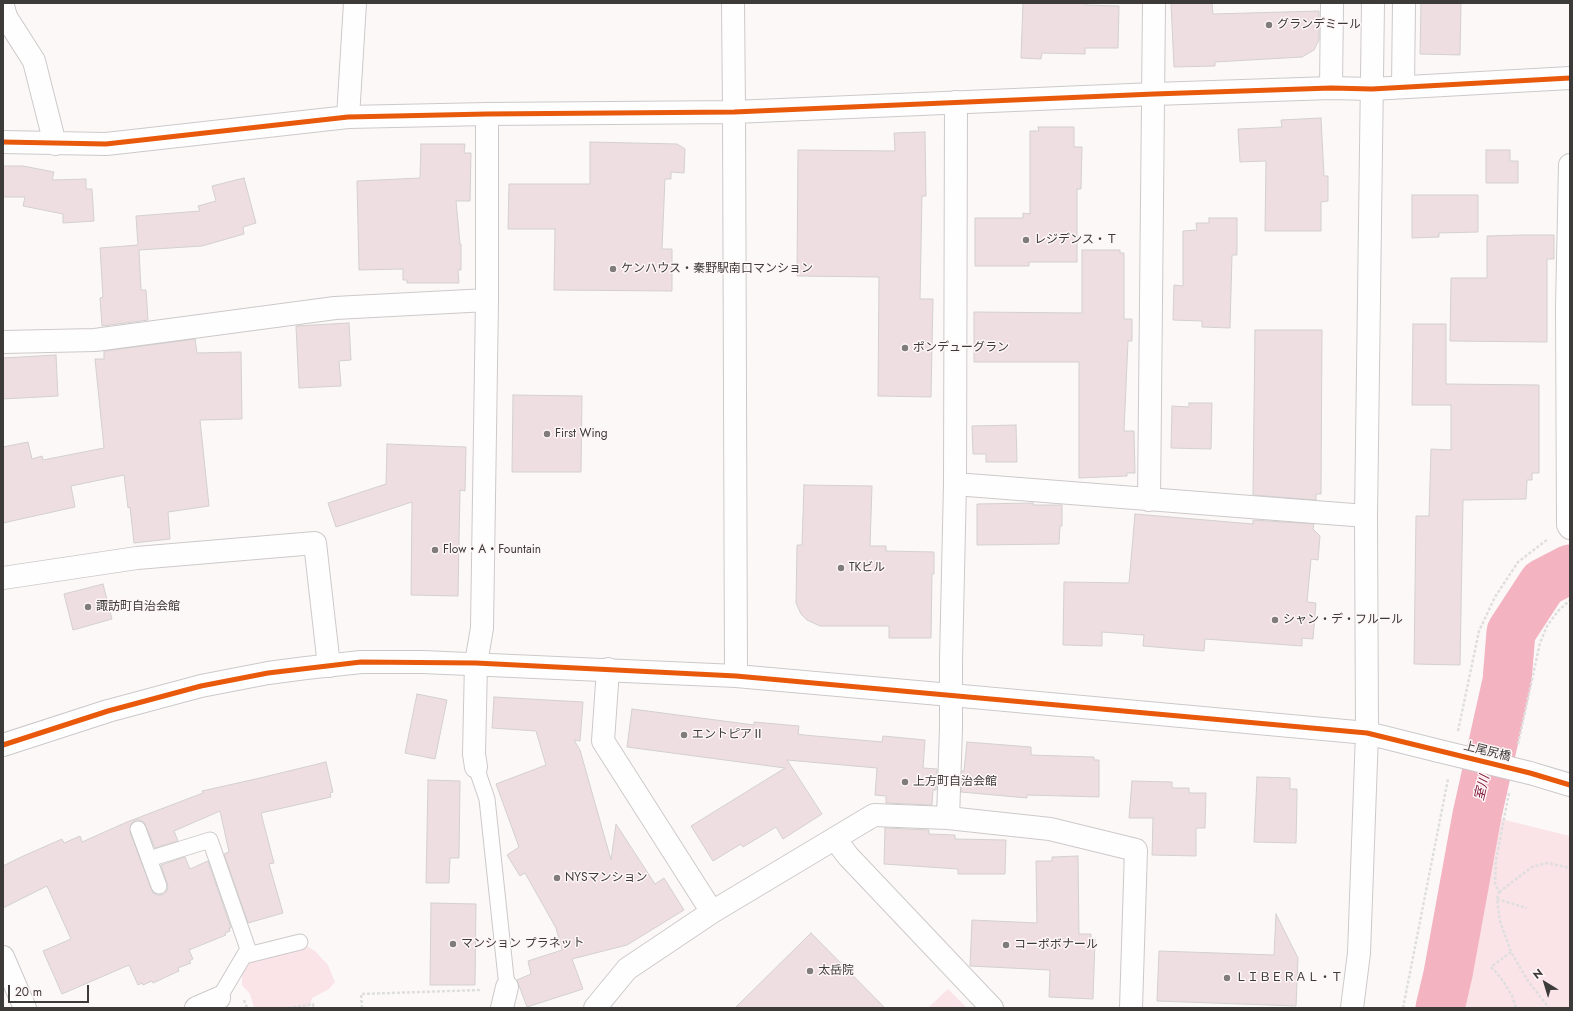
<!DOCTYPE html>
<meta charset="utf-8">
<style>
body{margin:0}
#map{position:relative;width:1573px;height:1011px;overflow:hidden;background:#fcf8f8;font-family:Jost,sans-serif}
canvas{display:block}
.frame{position:absolute;inset:0;border:4px solid #3d3a3a;pointer-events:none}
.north{position:absolute;left:1525px;top:963px;width:40px;height:40px;-webkit-text-stroke:3px #fef6f7;paint-order:stroke;rotate:322deg;font-size:11px;font-weight:700;line-height:16px;text-align:center;color:#3d3a3a}
.north::after{content:'';display:block;margin:auto;width:14px;height:18px;background:#3d3a3a;clip-path:polygon(50% 0,100% 100%,50% 72%,0 100%)}
.scale{position:absolute;left:8px;top:985px;width:81px;height:18px;box-sizing:border-box;border:2px solid #3d3a3a;border-top:0;padding-left:5px;font-size:12px;line-height:14px;white-space:nowrap;color:#3d3a3a;-webkit-text-stroke:3px #fef6f7;paint-order:stroke}
</style>
<div id="map">
<canvas width="1573" height="1011"></canvas>
<div class="frame"></div>
<div class="north">N</div>
<div class="scale">20 m</div>
</div>
<script>
const c = document.querySelector('canvas').getContext('2d');
c.lineJoin = 'round';
function fill(path, color) { c.fillStyle = color; c.fill(path, 'evenodd'); }
const shape = rows => new Path2D(rows.map(r => 'M' + r).join(''));
function trace(path, color, width, dash) { c.strokeStyle = color; c.lineWidth = width; c.lineCap = dash ? 'butt' : 'round'; c.setLineDash(dash || []); c.stroke(path); }
function write(font, color, halo, rows, align = 'center') {
  c.font = font + ' Jost,"Noto Sans JP",sans-serif'; c.lineWidth = 3; c.setLineDash([]); c.textBaseline = 'middle'; c.strokeStyle = halo; c.fillStyle = color; for (const [text, x, y, turn = 0] of rows) {
    c.save(); c.translate(x, y); c.rotate((+turn || 0) * Math.PI / 180); c.textAlign = isNaN(turn) ? turn : align; if (halo) c.strokeText(text, 0, 0); c.fillText(text, 0, 0); c.restore();
  }
}
const green = shape([
 [1501,819,1570,836,1570,1008,1463,1008],
 [277,939,284,943,305,945,315,951,328,965,335,982,329,989,312,998,309,1008,254,1008,250,994,242,985,242,974,261,947,268,941],
 [948,989,967,1008,928,1008]
]);
const river = shape([
 [1440,1008,1448,974,1477,815,1507,681,1511,632,1543,583,1570,569]
]);
const building = shape([
 [1023,3,1086,3,1086,5,1119,6,1118,48,1085,48,1085,54,1042,53,1041,59,1021,58,1023,3],
 [1171,3,1212,3,1213,14,1319,11,1319,40,1314,50,1302,57,1215,62,1215,66,1174,67,1171,3],
 [1421,3,1461,3,1460,55,1420,54,1421,3],
 [1321,118,1324,176,1328,176,1328,201,1321,202,1321,231,1265,231,1266,161,1240,162,1238,129,1282,127,1281,120,1321,118],
 [1038,127,1074,127,1074,147,1082,147,1081,189,1077,189,1077,262,1029,262,1029,266,975,266,975,218,1023,218,1023,213,1030,214,1030,131,1039,131,1038,127],
 [925,132,926,196,922,196,920,299,933,299,931,397,878,396,879,277,797,276,798,150,895,151,894,133,925,132],
 [590,142,677,144,685,149,684,173,671,172,671,179,665,179,662,249,672,249,672,291,554,290,555,229,508,229,509,184,590,184,590,142],
 [421,144,465,144,464,153,471,153,470,201,456,201,460,244,461,244,461,270,458,270,459,283,407,283,407,280,403,280,403,269,359,270,357,181,420,178,421,144],
 [1486,150,1510,150,1510,161,1518,161,1518,183,1486,183,1486,150],
 [3,166,23,166,54,172,52,180,86,179,86,189,92,189,94,221,63,223,63,214,23,206,25,197,3,197,3,166],
 [244,178,256,223,243,227,244,234,202,246,139,250,141,290,146,290,148,320,102,326,100,298,103,297,100,248,138,245,136,216,200,211,198,206,216,201,212,186,244,178],
 [1412,195,1478,195,1478,232,1439,233,1439,237,1412,238,1412,195],
 [1209,218,1237,218,1237,255,1232,255,1230,328,1202,327,1202,321,1173,320,1174,285,1183,286,1183,231,1197,230,1196,223,1209,223,1209,218],
 [1523,235,1554,235,1554,259,1547,259,1547,342,1450,341,1451,278,1487,278,1487,236,1523,235],
 [1082,250,1120,250,1120,253,1124,253,1124,319,1132,319,1132,341,1128,341,1124,431,1134,431,1135,473,1127,473,1127,476,1079,478,1079,362,974,362,974,312,1082,313,1082,250],
 [349,323,351,360,339,361,341,386,299,388,296,326,349,323],
 [1413,324,1446,324,1446,384,1539,385,1539,473,1532,473,1532,480,1527,480,1526,499,1463,500,1460,665,1414,664,1416,516,1429,516,1431,449,1451,450,1451,405,1412,405,1413,324],
 [1255,330,1322,330,1321,494,1316,494,1316,500,1253,495,1255,330],
 [195,339,197,353,241,352,242,419,200,420,209,506,168,512,170,539,134,543,130,507,128,508,124,475,71,486,75,507,3,523,3,447,28,442,32,459,42,456,43,460,104,448,95,359,104,359,104,351,195,339],
 [56,355,58,396,3,399,3,358,56,355],
 [513,395,582,396,581,472,512,472,513,395],
 [1189,403,1212,403,1211,449,1171,448,1172,406,1189,407,1189,403],
 [1016,425,1017,462,986,462,986,454,973,454,972,426,1016,425],
 [387,444,466,447,465,491,460,490,458,596,411,595,412,502,336,527,328,503,386,484,387,444],
 [804,485,872,486,870,546,886,546,886,551,934,552,934,574,932,574,931,638,889,638,889,626,820,626,807,620,801,614,796,603,797,545,802,545,804,485],
 [1033,503,1033,505,1062,505,1062,526,1060,526,1059,544,977,545,977,504,1033,503],
 [1135,514,1253,524,1253,520,1314,524,1313,529,1320,536,1318,560,1311,559,1307,602,1316,603,1313,639,1302,638,1302,646,1205,639,1204,651,1143,646,1144,635,1102,632,1102,646,1063,645,1064,582,1129,583,1135,514],
 [103,584,112,619,73,630,64,594,103,584],
 [417,694,447,700,435,759,405,753,417,694],
 [494,697,583,702,580,741,574,740,580,750,611,860,616,824,655,884,664,878,684,910,627,945,572,959,583,989,527,1007,517,980,531,974,528,961,562,950,556,928,525,873,520,876,507,855,519,847,496,784,546,765,536,731,492,728,494,697],
 [632,709,754,725,754,722,799,726,798,734,804,735,882,742,883,736,925,740,923,768,937,769,936,790,933,790,932,805,886,803,886,796,875,795,877,768,787,760,822,814,783,839,776,827,743,847,741,844,713,861,691,826,785,768,627,747,632,709],
 [967,742,1031,747,1031,755,1094,757,1094,760,1099,760,1099,797,1027,795,1027,798,961,792,962,771,964,771,967,742],
 [326,762,333,792,330,793,331,797,261,813,274,863,269,864,283,913,248,923,224,854,229,852,220,811,174,831,178,841,155,848,144,822,140,820,135,820,131,824,130,832,153,893,157,895,162,895,166,892,168,888,167,883,161,865,185,857,190,869,208,861,231,928,229,928,230,931,225,933,226,935,189,950,193,959,189,961,191,963,178,968,179,971,153,983,152,981,143,985,142,983,138,985,129,965,62,994,43,951,71,939,47,886,3,908,3,866,21,857,62,839,64,843,80,836,82,842,127,822,203,793,202,791,260,778,326,762],
 [1257,777,1290,778,1290,789,1297,789,1297,795,1296,843,1254,842,1257,777],
 [428,780,460,781,459,858,450,858,449,883,426,883,428,780],
 [1132,781,1172,782,1172,788,1189,788,1189,793,1206,793,1205,828,1196,828,1196,856,1152,855,1153,818,1129,818,1132,781],
 [885,828,929,830,929,834,955,835,955,839,1006,840,1005,874,958,874,958,869,884,864,885,828],
 [1078,856,1079,934,1091,934,1091,939,1095,939,1093,999,1049,997,1050,970,970,966,972,920,1037,923,1036,861,1052,861,1052,857,1078,856],
 [431,903,476,904,475,985,430,985,431,903],
 [1276,914,1298,958,1296,1006,1157,1001,1159,951,1274,955,1276,914],
 [811,933,885,1008,735,1008,811,933]
]);
const path = shape([
 [1458,731,1479,631,1495,597,1518,562,1548,539],
 [1518,744,1540,643,1547,626,1558,611,1570,600],
 [1509,793,1496,860,1495,883,1499,892,1497,899,1500,921,1511,952,1528,981,1549,1008],
 [1499,892,1532,867,1547,863,1570,868],
 [1497,899,1527,908],
 [1511,952,1491,967,1497,973,1505,984,1512,996,1516,1008],
 [244,1000,247,1008],
 [288,1008,313,1004,313,1008],
 [362,1008,361,994,480,990],
 [1403,1008,1448,779]
]);
const lane = shape([
 [476,767,487,799,507,987],
 [138,829,159,886],
 [149,859,210,840,248,949,219,998],
 [244,956,300,942]
]);
const street = shape([
 [733,3,734,112],
 [3,6,6,17,34,61,55,144],
 [1403,87,1404,3],
 [1331,88,1332,3],
 [3,142,106,144,348,117,355,3],
 [1570,165,1567,307,1568,525,1570,528],
 [3,342,95,340,335,308,487,300],
 [955,484,1366,516],
 [1149,500,1154,3],
 [3,578,137,558,315,543,329,666],
 [608,669,603,741,712,912],
 [476,767,474,754,476,663,482,628,487,300,487,114],
 [948,818,951,728,951,661,955,484,956,102],
 [835,839,848,856,992,1008],
 [3,957,25,1008],
 [196,1008,219,998],
 [502,1008,507,987],
 [595,1008,627,969,712,912,874,815,948,818,1050,829,1136,850,1131,1008]
]);
const secondary = shape([
 [734,112,736,676],
 [348,117,487,114,734,112,1154,94,1331,88,1372,89,1570,78],
 [3,745,108,711,201,686,268,673,306,668,361,662,423,662,736,676,951,695,1367,733,1439,751],
 [1530,773,1570,785],
 [1352,1008,1359,953,1367,733,1366,516,1373,3]
]);
const secondaryBridge = shape([
 [1439,751,1530,773]
]);
const cycleway = shape([
 [3,142,106,144,348,117,487,114,734,112,1154,94,1331,88,1372,89,1570,78],
 [3,745,108,711,201,686,268,673,361,662,476,663,736,676,1367,733,1530,773,1570,785]
]);
const markers = [
 [1269,25,4,"#807c7c"],
 [1026,240,4,"#807c7c"],
 [613,269,4,"#807c7c"],
 [905,348,4,"#807c7c"],
 [547,434,4,"#807c7c"],
 [435,550,4,"#807c7c"],
 [841,568,4,"#807c7c"],
 [88,607,4,"#807c7c"],
 [1275,620,4,"#807c7c"],
 [684,735,4,"#807c7c"],
 [905,782,4,"#807c7c"],
 [557,878,4,"#807c7c"],
 [453,944,4,"#807c7c"],
 [1006,945,4,"#807c7c"],
 [810,971,4,"#807c7c"],
 [1227,978,4,"#807c7c"]
];
const poiNames = [
 ["グランデミール",1277,25],
 ["レジデンス・Ｔ",1034,240],
 ["ケンハウス・秦野駅南口マンション",621,269],
 ["ポンデューグラン",913,348],
 ["First Wing",555,434],
 ["Flow・A・Fountain",443,550],
 ["TKビル",849,568],
 ["諏訪町自治会館",96,607],
 ["シャン・デ・フルール",1283,620],
 ["エントピアⅡ",692,735],
 ["上方町自治会館",913,782],
 ["NYSマンション",565,878],
 ["マンション プラネット",461,944],
 ["コーポボナール",1014,945],
 ["太岳院",818,971],
 ["ＬＩＢＥＲＡＬ・Ｔ",1235,978]
];
const streetNames = [
 ["上尾尻橋",1487,752,14]
];
const waterNames = [
 ["室川",1483,788,-77]
];
fill(green, '#fae4e8');
trace(river, '#f3b3c0', 49);
fill(building, '#eedee1');
trace(building, '#d3d0d0', 1);
trace(lane, '#cdc9ca', 17);
trace(street, '#cdc9ca', 24);
trace(secondary, '#cdc9ca', 24);
trace(path, '#dfdede', 2.5, [3, 2]);
trace(lane, '#fffefe', 15);
trace(street, '#fffefe', 22);
trace(secondary, '#fffefe', 22);
trace(secondaryBridge, '#cdc9ca', 24, []);
trace(secondaryBridge, '#fffefe', 22);
trace(cycleway, '#e8590c', 5);
for (const [x, y, r, color] of markers) { const dot = new Path2D(); dot.arc(x, y, r, 0, 2 * Math.PI); c.fillStyle = color; c.fill(dot); trace(dot, '#fef6f7', 1.5); }
write('12px', '#3d3a3a', '#fef6f7', poiNames, 'left');
write('12px', '#3d3a3a', '#fef6f7', streetNames);
write('italic 13px', '#831d3e', '#fef6f7', waterNames);
</script>
